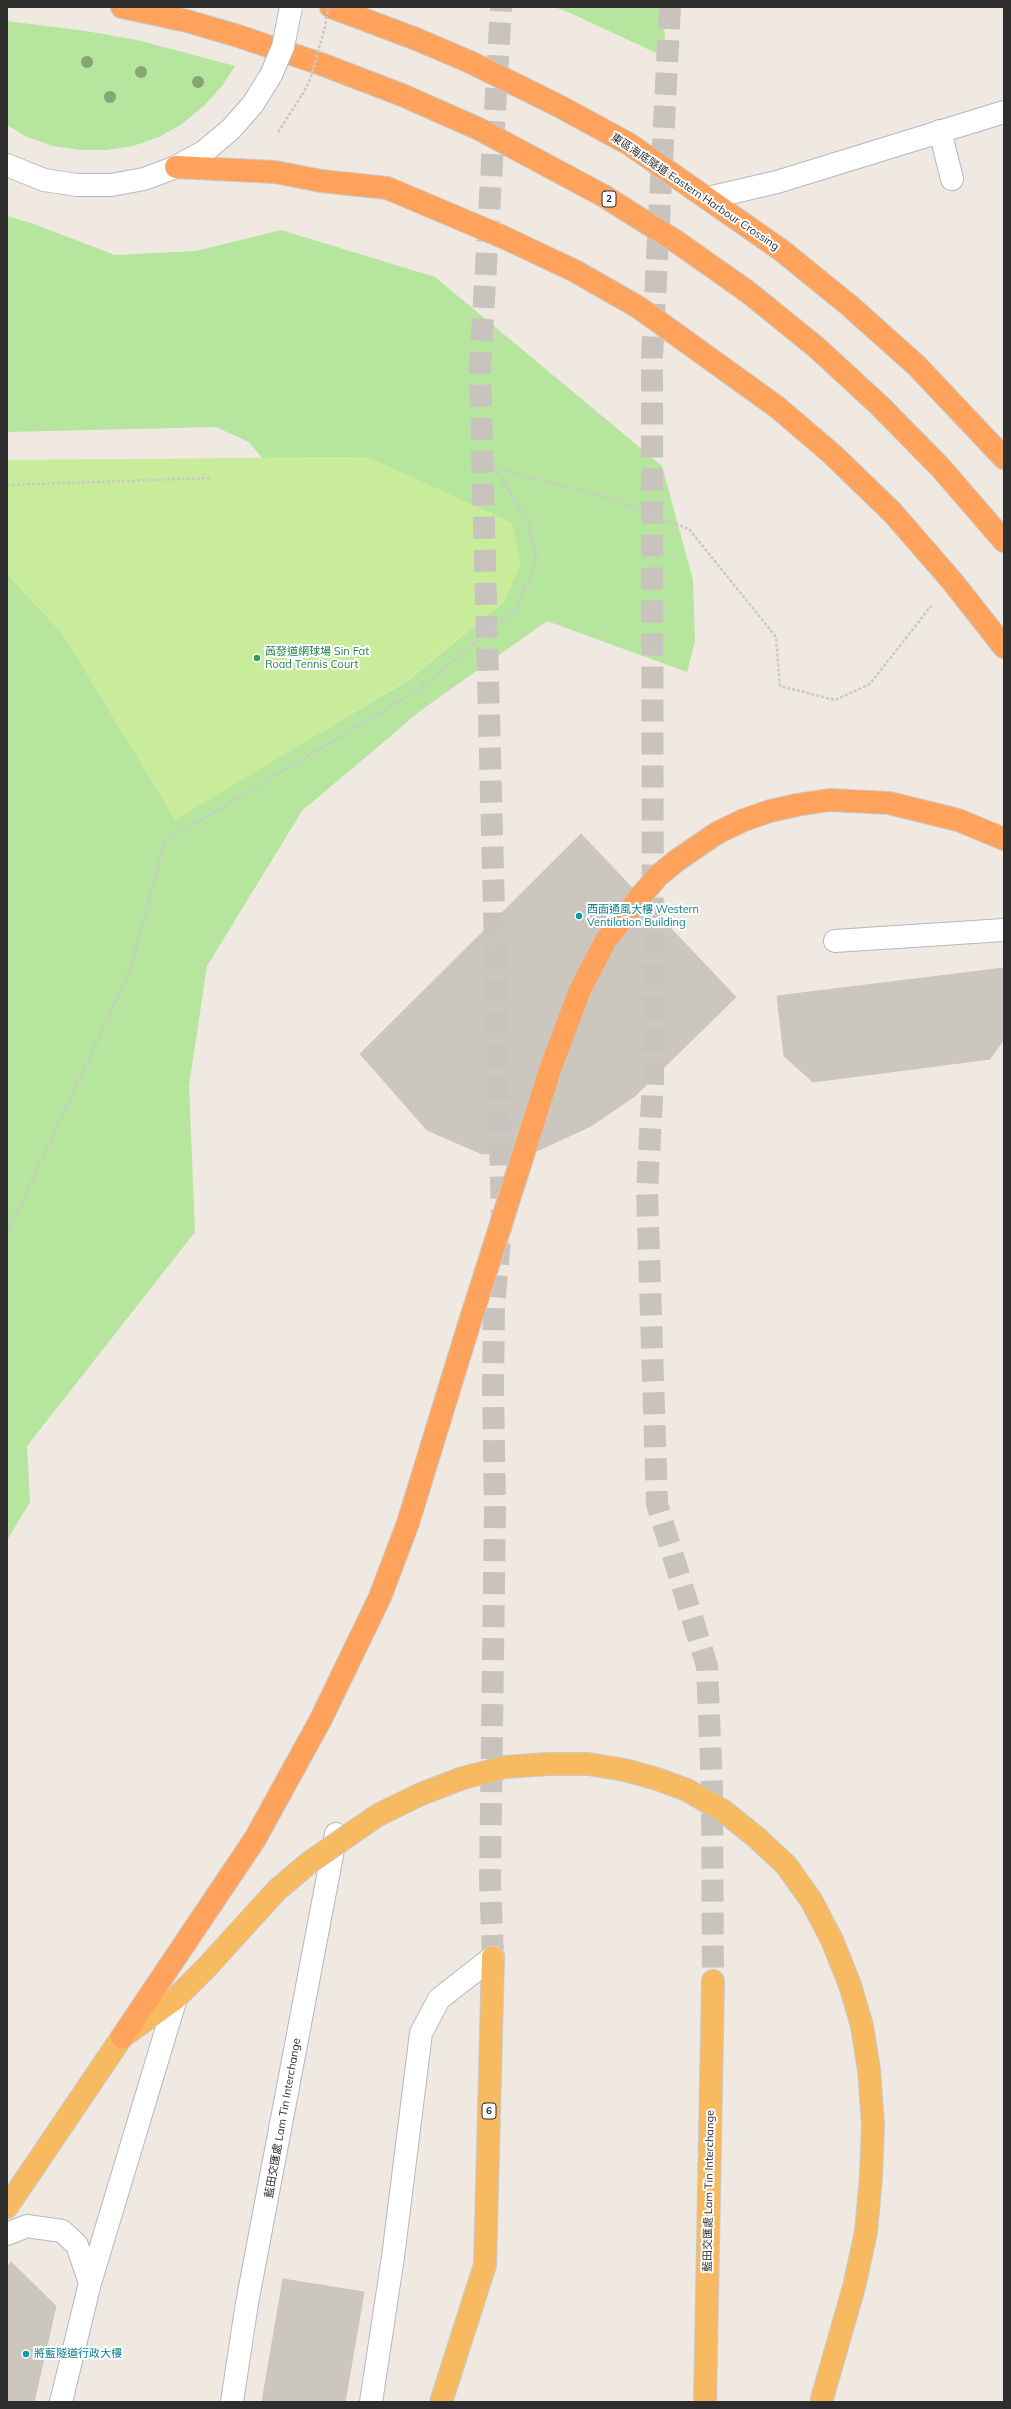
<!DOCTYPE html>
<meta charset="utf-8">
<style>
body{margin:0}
#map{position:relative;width:1011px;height:2409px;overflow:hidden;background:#efe9e1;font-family:Mulish,sans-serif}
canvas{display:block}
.frame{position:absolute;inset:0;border:8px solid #2e2e2e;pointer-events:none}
</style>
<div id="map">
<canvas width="1011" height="2409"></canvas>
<div class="frame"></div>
</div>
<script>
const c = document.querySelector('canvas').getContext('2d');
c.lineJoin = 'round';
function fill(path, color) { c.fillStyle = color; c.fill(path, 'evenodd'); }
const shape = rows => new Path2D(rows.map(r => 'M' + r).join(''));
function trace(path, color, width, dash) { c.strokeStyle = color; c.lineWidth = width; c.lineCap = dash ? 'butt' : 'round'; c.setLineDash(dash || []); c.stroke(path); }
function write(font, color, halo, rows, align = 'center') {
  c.font = font + ' Mulish,"Noto Sans TC",sans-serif'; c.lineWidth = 4; c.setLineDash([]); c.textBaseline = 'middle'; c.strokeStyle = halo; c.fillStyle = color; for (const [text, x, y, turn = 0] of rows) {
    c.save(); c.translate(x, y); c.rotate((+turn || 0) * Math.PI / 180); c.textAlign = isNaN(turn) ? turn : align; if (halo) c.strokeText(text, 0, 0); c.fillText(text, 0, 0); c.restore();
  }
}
const green = shape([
 [554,7,664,7,665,57,568,12],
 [7,21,86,31,137,40,235,66,222,86,204,106,182,124,159,137,133,146,106,150,80,150,53,146,27,137,7,125],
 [7,216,31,223,115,255,196,251,281,230,435,277,662,466,693,580,695,641,687,672,547,621,420,711,302,811,207,966,189,1086,195,1232,27,1446,30,1502,7,1540,7,574,63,634,175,819,407,681,505,601,368,457,262,458,249,442,216,427,7,432]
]);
const pitch = shape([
 [368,457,512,523,521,564,505,601,406,681,175,820,63,634,7,574,7,460]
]);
const building = shape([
 [581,834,736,997,635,1096,591,1126,539,1150,482,1154,427,1130,360,1054,581,834],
 [1004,968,1004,1039,990,1059,813,1082,784,1056,777,996,1004,968],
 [11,2262,56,2306,34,2402,7,2402,7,2268,11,2262],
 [283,2279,364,2292,345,2402,262,2402,283,2279]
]);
const trunkTunnel = shape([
 [670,7,652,357,653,1082,647,1191,657,1504,707,1666,712,1789,713,1981],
 [493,1957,490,1880,495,1509,493,1388,494,1306,502,1219,480,369,501,7]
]);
const path = shape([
 [278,132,302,95],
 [494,468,607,497,689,529,776,637,780,686,835,700,870,684,931,606],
 [7,485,211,478],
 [7,1234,130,971,165,841,417,691,515,610,537,562,528,521,494,468]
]);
const service = shape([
 [940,131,952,179],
 [708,198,777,182,1004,112],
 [835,941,1004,930],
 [7,2234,27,2226,62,2231,77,2245,90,2283],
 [61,2402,90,2283,176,1998],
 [232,2402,247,2303,336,1834],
 [371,2402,393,2257,421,2033,439,1999,493,1957]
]);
const secondary = shape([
 [7,165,44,180,77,185,111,185,144,179,176,167,205,151,231,129,253,104,271,75]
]);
const trunk = shape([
 [7,2207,122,2037,176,1998,207,1967],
 [441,2402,485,2265,493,1957],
 [705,2402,713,1981]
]);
const motorway = shape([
 [122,7,187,21,238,36,321,64,402,95,479,129,604,196,677,242,748,292,816,347,879,405,940,467,1004,541],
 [331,7,416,39,470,62,559,106,629,144,781,250,850,306,917,366,1004,458],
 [176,167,275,172,321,181,387,188,503,237,575,271,638,307,777,407,832,454,892,512,952,581,1004,647],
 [639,898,658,876,676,861,717,833,744,820,770,811,797,805,829,800,889,803,958,820,1004,839],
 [122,2037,255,1839,321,1719,380,1597,408,1523,467,1331]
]);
const pathBridge = shape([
 [302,95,310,80,325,27,328,7]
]);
const secondaryBridge = shape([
 [271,75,283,47,291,7]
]);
const trunkBridge = shape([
 [207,1967,277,1890,310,1862,378,1815,421,1794,463,1778,505,1767,548,1764,588,1764,625,1770,657,1779,687,1790,725,1812,757,1838,786,1865,811,1900,832,1940,850,1985,862,2026,869,2070,873,2125,871,2176,866,2232,854,2287,821,2402]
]);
const motorwayBridge = shape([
 [467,1331,551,1067,580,990,606,940,639,898]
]);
const trees = [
 [87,62],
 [141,72],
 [198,82],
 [110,97]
];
const markers = [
 [257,658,4,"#2e9e5b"],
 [579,916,4,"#0f9aa8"],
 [26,2354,4,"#0f9aa8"]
];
const shields = [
 [609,199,14],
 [489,2111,14]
];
const shieldNames = [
 ["2",609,199],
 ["6",489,2111]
];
const streetNames = [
 ["東區海底隧道 Eastern Harbour Crossing",695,192,34],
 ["藍田交匯處 Lam Tin Interchange",283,2118,-80],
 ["藍田交匯處 Lam Tin Interchange",709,2191,-89]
];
const leisureNames = [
 ["茜發道網球場 Sin Fat",265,652],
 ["Road Tennis Court",265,665]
];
const cultureNames = [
 ["西面通風大樓 Western",587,910],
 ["Ventilation Building",587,923],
 ["將藍隧道行政大樓",34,2354]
];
fill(green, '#b6e59e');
fill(pitch, '#c9ec9a');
fill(building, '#cbc7bf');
trace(building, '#cbc5ba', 1);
trace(trunkTunnel, '#c8c4bd', 22, [22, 11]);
trace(service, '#b4b7c1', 24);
trace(secondary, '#b4b7c1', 24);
trace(trunk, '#c9c9c9', 24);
trace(motorway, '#c9c9c9', 24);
trace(path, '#c9c9c9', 2.5, [3, 2]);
trace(service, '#fff', 22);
trace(secondary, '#fff', 22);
trace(trunk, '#f8ba60', 22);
trace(motorway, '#ffa35c', 22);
trace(secondaryBridge, '#b4b7c1', 24, []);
trace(trunkBridge, '#c9c9c9', 24, []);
trace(motorwayBridge, '#c9c9c9', 24, []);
trace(pathBridge, '#c9c9c9', 2.5, [3, 2]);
trace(secondaryBridge, '#fff', 22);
trace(trunkBridge, '#f8ba60', 22);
trace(motorwayBridge, '#ffa35c', 22);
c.fillStyle = '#84a574';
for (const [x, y] of trees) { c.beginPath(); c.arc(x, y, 6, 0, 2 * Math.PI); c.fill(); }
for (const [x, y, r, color] of markers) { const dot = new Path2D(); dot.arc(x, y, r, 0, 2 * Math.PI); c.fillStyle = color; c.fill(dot); trace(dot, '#fff', 1.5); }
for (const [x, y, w] of shields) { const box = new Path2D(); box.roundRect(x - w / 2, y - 8, w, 16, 3); c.fillStyle = '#fff'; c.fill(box); trace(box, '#2e2e2e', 1); }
write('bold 10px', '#2e2e2e', null, shieldNames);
write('11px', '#2e2e2e', '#fff', streetNames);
write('11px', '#27864d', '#fff', leisureNames, 'left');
write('11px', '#0d838f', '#fff', cultureNames, 'left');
</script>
